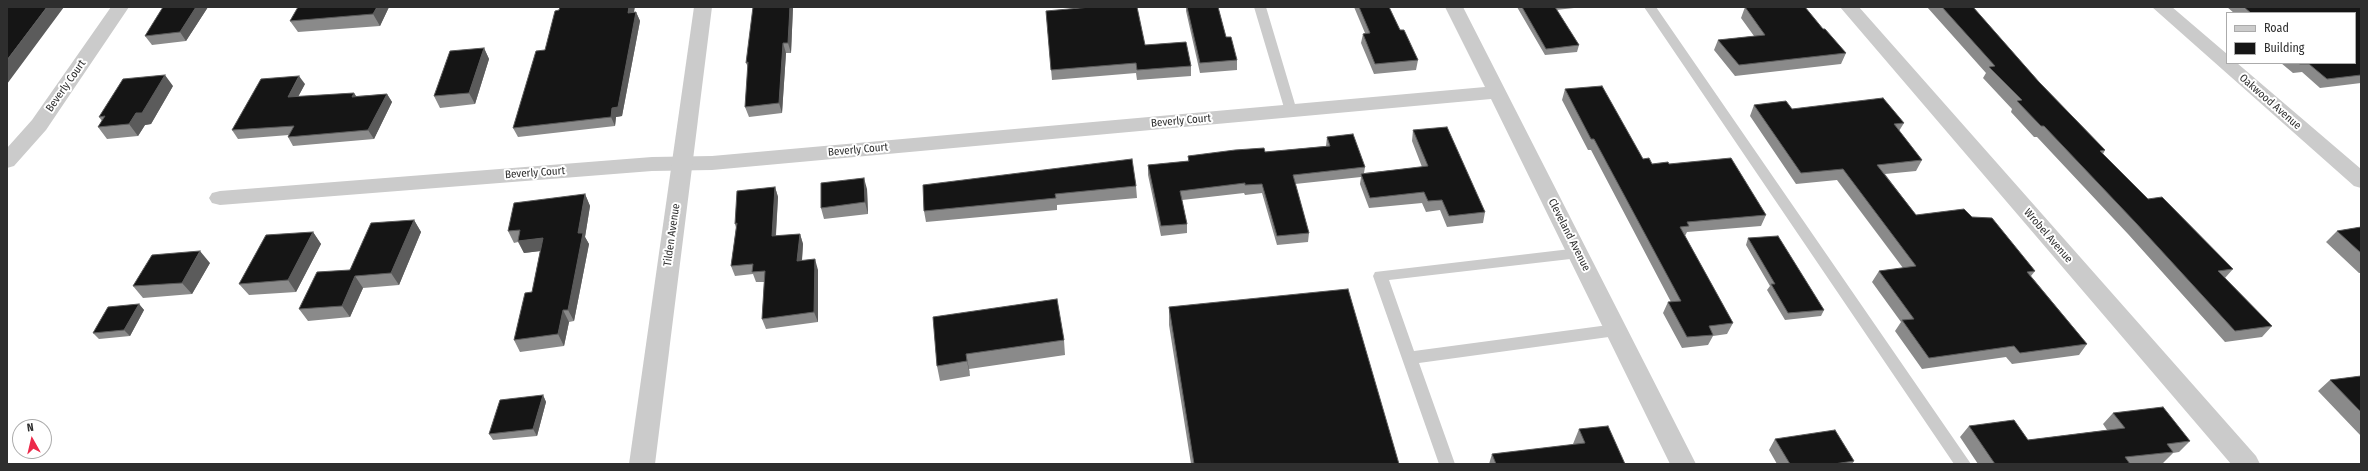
<!DOCTYPE html>
<style>
body{margin:0}
#map{position:relative;width:2368px;height:471px;overflow:hidden;background:#fff;font-family:"Fira Sans Condensed",sans-serif}
canvas{display:block}
.frame{position:absolute;inset:0;border:8px solid #2e2e2e;pointer-events:none}
.legend{position:absolute;left:2226px;top:12px;width:130px;height:52px;box-sizing:border-box;background:#fff;border:1px solid #ababab;margin:0;padding:5px 7px;list-style:none;font-size:12px;color:#2e2e2e}
.legend li{display:flex;align-items:center;gap:8px;height:20px}
.legend b{width:20px;border:1px solid #ababab}
.north{position:absolute;left:12px;top:419px;width:40px;height:40px;box-sizing:border-box;background:#fff;border:1px solid #ababab;border-radius:50%;rotate:352deg;font-size:11px;font-weight:700;line-height:16px;text-align:center;color:#2e2e2e}
.north::after{content:'';display:block;margin:auto;width:14px;height:18px;background:#ec294a;clip-path:polygon(50% 0,100% 100%,50% 72%,0 100%)}
</style>
<div id="map">
<canvas width="2368" height="471"></canvas>
<div class="frame"></div>
<ul class="legend">
<li><b style="height:5px;background:#cbcbcb"></b>Road</li>
<li><b style="height:11px;background:#151515"></b>Building</li>
</ul>
<div class="north">N</div>
</div>
<script>
const c = document.querySelector('canvas').getContext('2d');
c.lineJoin = 'round';
const shape = rows => new Path2D(rows.map(r => 'M' + r).join(''));
function fill(path, color) { c.fillStyle = color; c.fill(path, 'evenodd'); }
function trace(path, color, width, dash) { c.strokeStyle = color; c.lineWidth = width; c.lineCap = dash ? 'butt' : 'round'; c.setLineDash(dash || []); c.stroke(path); }
function write(font, color, halo, rows, align = 'center') {
  c.font = font + ' "Fira Sans Condensed",sans-serif'; c.lineWidth = 4; c.setLineDash([]); c.textBaseline = 'middle'; c.strokeStyle = halo; c.fillStyle = color; for (const [text, x, y, turn = 0] of rows) {
    c.save(); c.translate(x, y); c.rotate((+turn || 0) * Math.PI / 180); c.textAlign = isNaN(turn) ? turn : align; if (halo) c.strokeText(text, 0, 0); c.fillText(text, 0, 0); c.restore();
  }
}
const service = shape([
 [1254,7,1266,7,1297,111,1295,114,1287,114,1285,111,1254,7],
 [1644,7,1656,7,1971,464,1954,464,1644,7],
 [1579,248,1584,249,1586,253,1584,257,1579,258,1389,280,1414,351,1616,324,1621,326,1623,330,1621,334,1616,336,1419,363,1455,464,1439,464,1373,276,1375,272,1579,248]
]);
const minor = shape([
 [111,7,129,7,46,130,14,166,7,168,7,148,32,120,111,7],
 [1445,7,1463,7,1696,464,1670,464,1491,99,712,170,652,171,220,205,212,203,209,198,212,193,220,191,652,157,712,156,1485,87,1445,7],
 [1840,7,1859,7,2256,456,2260,464,2231,464,1840,7],
 [2152,7,2172,7,2227,54,2227,63,2237,63,2361,169,2361,188,2354,186,2152,7]
]);
const tertiary = shape([
 [694,7,712,7,655,464,629,464,694,7]
]);
const wall = shape([
 [162,7,208,7,186,41,152,45,145,36,163,8],
 [389,7,380,26,298,32,290,21],
 [793,7,791,53,786,53,782,113,749,117,745,107,748,67,746,63],
 [1186,7,1218,7,1226,37,1237,60,1237,70,1200,73,1186,11],
 [1354,7,1389,7,1400,30,1418,60,1416,70,1374,74,1361,43,1363,34,1365,33],
 [1517,7,1583,7,1556,10,1579,45,1577,52,1545,55],
 [1745,7,1823,29,1846,53,1841,64,1735,76,1714,50,1718,40,1754,36,1741,18],
 [1927,7,1973,7,2039,82,2105,150,2103,154,2148,199,2233,269,2225,278,2272,326,2262,337,2225,342,2128,234,2037,137,2034,137,2011,112,2012,109,1983,78,1986,73],
 [2227,7,2361,7,2361,83,2320,88,2302,72,2293,73,2281,63,2355,63,2355,13,2234,13],
 [1046,11,1145,45,1191,66,1191,76,1137,80,1136,73,1052,80],
 [636,12,640,21,622,116,616,117,615,126,518,137,513,128,545,50,633,13],
 [484,48,489,59,475,104,440,108,434,96],
 [305,84,298,97,354,93,356,96,387,94,392,102,374,139,293,146,288,137,289,135,238,139,232,130],
 [173,86,151,124,145,125,138,136,107,139,98,127,102,121,99,117],
 [1565,89,1643,159,1652,164,1669,164,1766,215,1761,226,1687,232,1685,236,1733,323,1727,334,1713,336,1708,345,1682,348,1663,313,1668,302,1671,302,1591,150,1588,150,1562,100],
 [1754,105,1792,109,1904,123,1899,131,1922,160,1916,171,1885,174,1916,215,1972,217,2035,271,2031,276,2087,344,2079,355,2012,364,2006,357,1922,369,1895,331,1901,322,1872,282,1879,271,1903,268,1837,180,1796,184,1750,116],
 [1413,130,1485,212,1483,223,1447,227,1440,210,1426,212,1422,203,1369,208,1360,184,1361,177,1295,184,1309,233,1308,242,1277,245,1262,193,1245,195,1244,193,1182,200,1187,224,1187,233,1161,236,1148,175,1148,165,1188,161,1188,156,1265,152,1326,146,1327,137,1365,167,1364,173,1422,167,1412,141],
 [923,185,1136,186,1137,198,1057,205,1057,210,926,222,924,211],
 [775,187,778,197,776,236,800,234,803,244,802,261,818,270,818,322,766,329,762,319,764,282,756,282,753,274,735,276,731,266,736,228,735,224],
 [867,189,868,214,824,219,821,208],
 [585,194,590,206,585,237,589,244,574,321,569,322,564,346,520,352,514,340,532,292,540,251,524,253,518,242,514,243,508,231],
 [414,220,421,232,399,285,363,288,350,317,308,321,299,309],
 [2361,227,2361,273,2359,273,2326,242,2337,231],
 [313,232,321,244,296,292,249,295,239,284],
 [1748,238,1824,310,1821,316,1785,320,1767,290,1770,286,1746,245],
 [210,263,192,294,143,298,133,286],
 [139,304,144,310,130,336,99,339,93,333],
 [1169,307,1399,464,1191,464,1169,325],
 [933,317,1064,340,1065,355,969,369,970,376,940,381,937,366],
 [2361,376,2361,436,2318,391,2330,380],
 [543,395,546,402,537,436,493,440,489,434],
 [2113,413,2190,441,2179,452,2173,453,2163,463,2155,464,1978,464,1960,437,1969,426,2028,440,2107,430,2103,424],
 [1579,429,1625,464,1489,464,1492,454,1573,445,1573,444],
 [1775,439,1854,461,1852,464,1777,464,1769,450]
]);
const shadedWall = shape([
 [47,7,64,7,7,84,7,60],
 [196,7,208,7,186,41,180,32],
 [377,7,389,7,380,26,373,14],
 [629,7,635,7,632,22,628,13],
 [790,7,793,7,791,53,788,43],
 [636,12,640,21,622,116,616,117,615,126,611,117,612,108],
 [783,43,786,53,782,113,779,103],
 [484,48,489,59,475,104,469,93],
 [165,75,173,86,151,124,145,125,138,136,129,124,136,113],
 [299,76,305,84,293,106,288,97],
 [354,93,359,101,352,97],
 [387,94,392,102,374,139,368,130],
 [864,178,867,189,868,214,865,202],
 [775,187,778,197,775,247,772,236],
 [585,194,590,206,585,237,589,244,574,321,568,310,578,233],
 [414,220,421,232,399,285,391,273],
 [313,232,321,244,296,292,288,280],
 [800,234,803,244,801,272,797,261],
 [543,238,549,250,524,253,518,241],
 [200,251,210,263,192,294,182,283],
 [815,259,818,270,818,322,814,312],
 [355,276,363,288,350,317,342,306],
 [139,304,144,310,130,336,124,330],
 [563,310,569,322,564,346,558,334],
 [966,354,969,369,970,376,967,361],
 [543,395,546,402,537,436,533,429]
]);
const building = shape([
 [7,7,47,7,7,60,7,7],
 [163,7,196,7,180,32,145,36,163,7],
 [298,7,377,7,373,14,290,21,298,7],
 [560,7,629,7,628,13,636,12,618,107,612,108,611,117,513,128,536,51,545,50,555,11,559,10,560,7],
 [753,7,790,7,788,43,783,43,779,103,745,107,748,62,746,63,753,7],
 [1091,7,1137,7,1145,45,1186,42,1191,66,1137,70,1136,63,1051,70,1046,11,1091,7],
 [1187,7,1218,7,1226,37,1231,37,1237,60,1200,63,1187,7],
 [1359,7,1389,7,1400,30,1404,30,1418,60,1375,64,1363,34,1370,33,1359,7],
 [1522,7,1555,7,1579,45,1546,49,1522,7],
 [1745,7,1805,7,1823,29,1825,29,1846,53,1739,65,1718,40,1765,35,1745,7],
 [1942,7,1973,7,2039,82,2105,150,2100,151,2148,199,2162,197,2233,269,2218,271,2272,326,2235,331,2136,223,2044,126,2041,126,2017,101,2022,100,1989,67,1995,66,1942,7],
 [2244,7,2361,7,2361,75,2327,79,2309,64,2300,64,2298,63,2355,63,2355,13,2251,13,2244,7],
 [484,48,469,93,434,96,450,51,484,48],
 [165,75,142,113,136,113,129,124,98,127,105,116,99,117,123,79,165,75],
 [299,76,288,97,354,93,352,97,387,94,368,130,288,137,294,126,232,130,261,79,299,76],
 [1602,86,1643,159,1649,158,1652,164,1668,162,1669,164,1731,158,1766,215,1687,222,1689,226,1680,227,1733,323,1709,326,1713,335,1687,337,1668,302,1681,301,1594,139,1591,139,1565,89,1602,86],
 [1883,98,1904,123,1894,124,1922,160,1877,165,1916,215,1964,209,1972,217,1992,218,2035,271,2027,272,2087,344,2020,353,2014,346,1929,358,1902,320,1914,319,1879,271,1916,266,1843,169,1801,173,1754,105,1786,101,1792,109,1883,98],
 [1447,127,1485,212,1449,216,1442,200,1428,201,1424,192,1370,198,1361,174,1428,166,1413,130,1447,127],
 [1353,134,1365,167,1293,175,1309,233,1277,236,1262,184,1245,185,1245,183,1180,191,1187,224,1161,226,1148,165,1189,161,1188,156,1235,150,1264,148,1265,152,1330,146,1327,137,1353,134],
 [1132,159,1136,186,1055,194,1056,198,924,211,923,185,1132,159],
 [864,178,865,202,821,208,821,183,864,178],
 [775,187,772,236,800,234,797,261,815,259,814,312,762,319,765,271,752,272,753,264,731,266,737,223,735,224,737,191,775,187],
 [585,194,578,233,583,233,568,310,563,310,558,334,514,340,525,293,532,292,543,238,518,241,520,230,508,231,514,203,585,194],
 [414,220,391,273,355,276,342,306,299,309,317,272,350,270,371,223,414,220],
 [2361,227,2361,253,2337,231,2361,227],
 [313,232,288,280,239,284,266,235,313,232],
 [1778,236,1824,310,1788,313,1771,284,1775,284,1748,238,1778,236],
 [200,251,182,283,133,286,152,255,200,251],
 [1348,289,1399,464,1194,464,1169,307,1348,289],
 [1057,299,1064,340,966,354,967,361,937,366,933,317,1057,299],
 [139,304,124,330,93,333,108,307,139,304],
 [2361,376,2361,412,2330,380,2361,376],
 [543,395,533,429,489,434,500,400,543,395],
 [2163,407,2190,441,2167,444,2173,452,2125,457,2130,464,1995,464,1969,426,2014,420,2028,440,2125,428,2113,413,2163,407],
 [1608,426,1625,464,1496,464,1492,454,1585,443,1579,429,1608,426],
 [1835,430,1854,461,1834,464,1790,464,1775,439,1835,430]
]);
const streetNames = [
 ["Beverly Court",66,86,-55],
 ["Oakwood Avenue",2270,102,41],
 ["Beverly Court",1181,121,-5],
 ["Beverly Court",858,150,-5],
 ["Beverly Court",535,173,-4],
 ["Tilden Avenue",672,235,-82],
 ["Cleveland Avenue",1569,235,63],
 ["Wrobel Avenue",2048,236,49]
];
fill(service, '#cbcbcb');
fill(minor, '#cbcbcb');
fill(tertiary, '#cbcbcb');
fill(wall, '#8a8a8a');
fill(shadedWall, '#5b5b5b');
fill(building, '#151515');
trace(building, '#5b5b5b', 1);
write('11px', '#2e2e2e', '#fff', streetNames);
</script>
